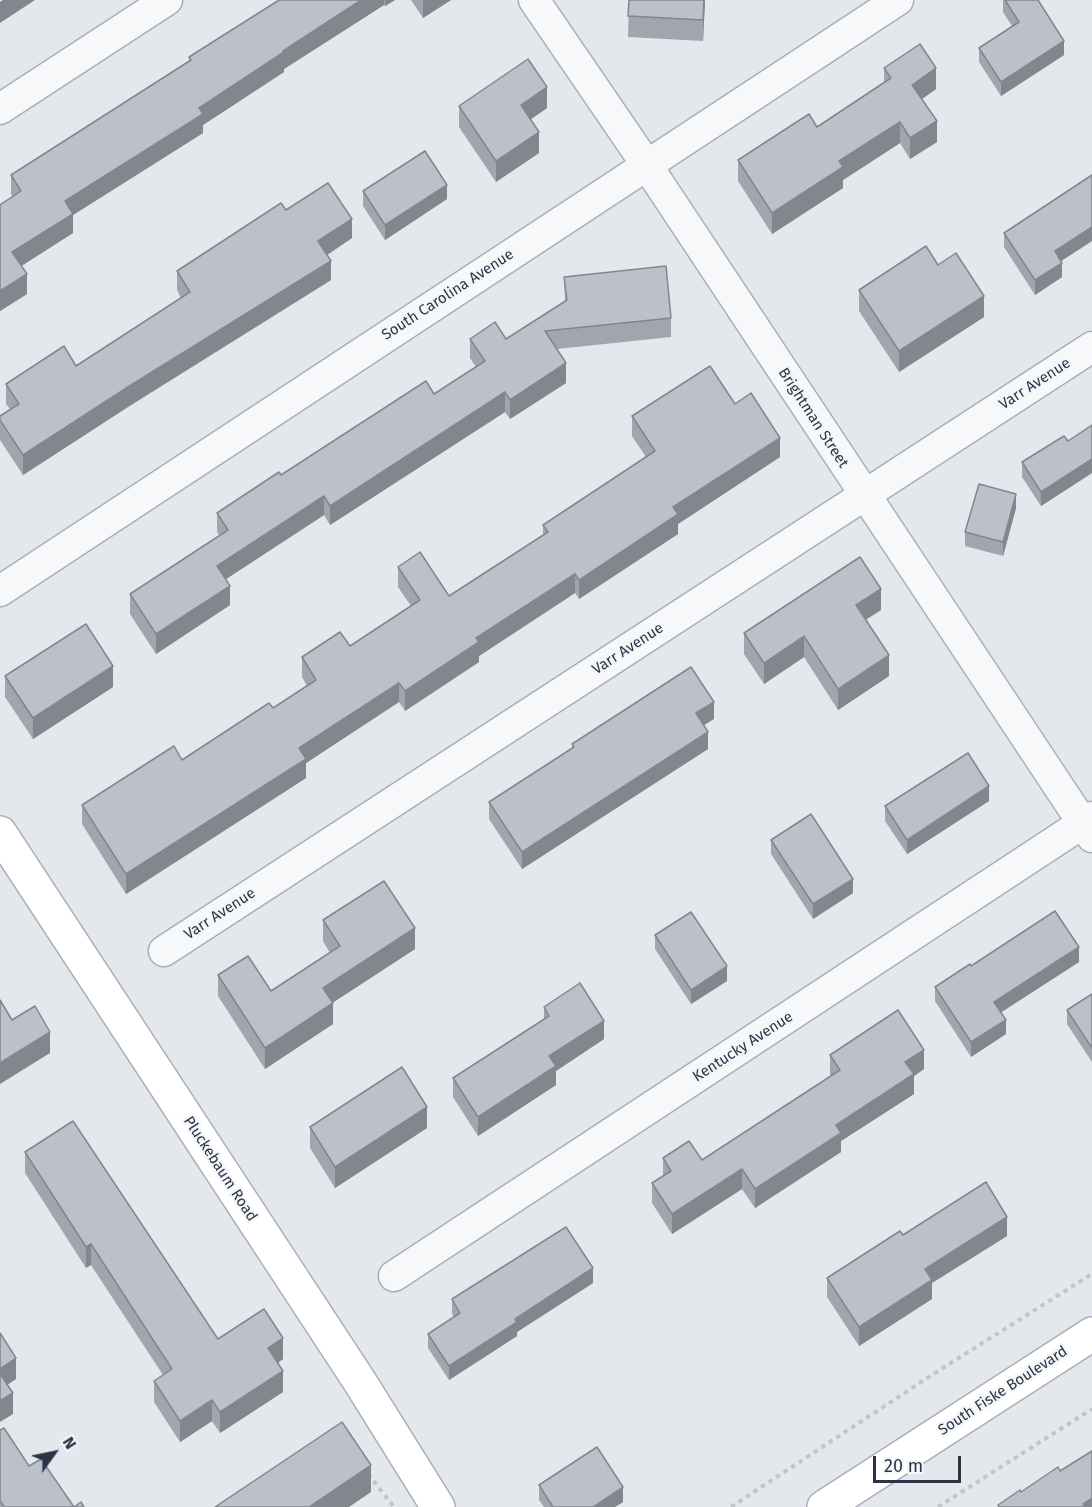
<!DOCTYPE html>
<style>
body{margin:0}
#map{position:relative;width:1092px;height:1507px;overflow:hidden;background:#e4e7ec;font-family:"Fira Sans",sans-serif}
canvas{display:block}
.north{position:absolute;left:24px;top:1423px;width:60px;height:60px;-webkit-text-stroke:4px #f4f6f9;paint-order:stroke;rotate:57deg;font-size:16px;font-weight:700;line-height:24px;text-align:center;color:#2b3445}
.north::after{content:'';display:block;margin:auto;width:21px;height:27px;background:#2b3445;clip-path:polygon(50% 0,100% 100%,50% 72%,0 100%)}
.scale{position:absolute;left:873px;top:1456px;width:88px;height:27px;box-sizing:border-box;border:3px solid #2b3445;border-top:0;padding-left:8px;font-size:18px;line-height:21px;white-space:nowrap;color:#2b3445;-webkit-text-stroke:4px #f4f6f9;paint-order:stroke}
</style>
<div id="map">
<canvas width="1092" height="1507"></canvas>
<div class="north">N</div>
<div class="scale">20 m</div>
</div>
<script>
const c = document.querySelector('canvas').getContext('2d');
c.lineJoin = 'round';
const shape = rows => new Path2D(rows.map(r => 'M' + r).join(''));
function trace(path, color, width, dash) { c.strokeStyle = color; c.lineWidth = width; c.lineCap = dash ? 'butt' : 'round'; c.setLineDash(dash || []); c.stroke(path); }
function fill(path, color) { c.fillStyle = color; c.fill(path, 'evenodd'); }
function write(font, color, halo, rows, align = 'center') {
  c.font = font + ' "Fira Sans",sans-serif'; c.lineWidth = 5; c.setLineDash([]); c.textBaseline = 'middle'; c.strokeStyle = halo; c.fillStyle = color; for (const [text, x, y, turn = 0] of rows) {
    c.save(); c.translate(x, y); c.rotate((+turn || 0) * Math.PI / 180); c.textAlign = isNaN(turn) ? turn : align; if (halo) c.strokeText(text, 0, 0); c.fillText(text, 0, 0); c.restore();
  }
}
const path = shape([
 [368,1474,394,1507],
 [731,1507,938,1371,1092,1274],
 [938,1507,1092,1409]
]);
const street = shape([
 [534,0,646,164,1092,837],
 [0,109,167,0],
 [0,591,898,0],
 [164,951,1092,347],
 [394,1276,1092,817]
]);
const secondary = shape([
 [0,833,360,1382,438,1507],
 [824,1507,1092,1334]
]);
const wall = shape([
 [279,0,395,0,385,6,384,5,284,69,284,72,203,125,203,133,73,215,73,233,21,266,27,294,0,311,13,197,11,194,11,175,189,61,189,57],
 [411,0,451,0,423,18],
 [629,0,705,0,703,41,628,37],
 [1003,0,1038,0,1064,55,1001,96,979,62,979,48,1012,26,1003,12],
 [884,68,936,89,922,99,937,142,910,159,900,143,843,180,843,188,772,234,738,181,738,160,817,127,884,82],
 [459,106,547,108,531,119,539,153,496,182,459,127],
 [363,191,447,199,385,240,363,206],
 [286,210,352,238,327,255,331,280,131,405,23,475,0,440,0,416,10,409,6,404,6,384,76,366,181,298,177,290,177,271],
 [1004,233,1092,241,1061,261,1062,277,1035,295,1004,247],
 [938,265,984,317,899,372,859,311,859,290],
 [564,277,671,318,671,337,557,349,566,383,510,419,505,412,330,525,324,515,226,579,230,605,156,654,130,614,130,594,220,536,217,532,217,513,281,475,434,394,476,367,470,358,470,339,506,339,565,301],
 [735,404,780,457,678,524,678,534,579,599,575,593,479,656,479,662,405,711,399,702,306,763,306,778,126,894,82,824,82,805,182,760,273,708,307,686,302,677,302,657,350,646,411,606,398,587,398,567,449,596,543,535,543,525,646,457,632,436,632,416],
 [1092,425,1092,473,1041,506,1022,477,1022,462,1068,441],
 [1016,508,1003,556,965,546,965,532],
 [881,610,865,620,889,676,838,710,804,657,764,684,744,654,744,633],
 [5,676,113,687,33,739,5,697],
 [714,719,703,725,708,749,522,869,489,819,489,802,572,748,572,744],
 [989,801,907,854,885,821,885,806],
 [771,840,853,893,813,919,771,854],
 [323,920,415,949,332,1003,333,1024,265,1069,218,996,218,975,271,991,330,953,323,941],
 [655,935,727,981,691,1004,655,949],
 [1079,962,1001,1012,1006,1034,971,1057,935,1001,935,987,971,966],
 [1092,994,1092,1062,1067,1024,1067,1010],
 [544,1007,604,1039,556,1071,556,1085,478,1136,453,1097,453,1078,544,1020],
 [830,1055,924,1069,914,1076,914,1094,841,1141,841,1152,755,1208,742,1189,672,1234,652,1203,652,1183,663,1176,663,1158,702,1160,831,1076,830,1074],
 [310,1127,427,1128,335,1188,310,1148],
 [25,1152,218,1339,283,1359,278,1363,283,1392,220,1433,212,1421,180,1442,154,1402,154,1381,163,1375,91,1265,86,1268,25,1173],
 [903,1235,1007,1236,932,1283,932,1299,859,1346,827,1297,827,1278],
 [593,1283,517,1332,517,1336,449,1380,428,1348,428,1334,454,1317,452,1314,452,1299],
 [0,1430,29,1466,74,1507,0,1507],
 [539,1485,623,1502,615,1507,544,1507,539,1500]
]);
const shadedWall = shape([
 [3,0,35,0,0,23,0,2],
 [361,0,384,0,384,5,284,69,284,72,203,125,203,133,73,215,73,233,12,272,12,252,65,201,283,51],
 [385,0,395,0,385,6],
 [423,0,451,0,423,18],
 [704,0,705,0,703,41,703,20],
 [1064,41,1064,55,1001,96,1001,82],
 [936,68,936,89,912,106,912,85],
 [547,87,547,108,521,126,521,105],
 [937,121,937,142,910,159,910,138],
 [900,122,900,143,843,180,843,188,772,234,772,213,839,161],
 [539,132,539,153,496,182,496,161],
 [447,185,447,199,385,240,385,225],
 [352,219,352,238,318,261,318,241],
 [1092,227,1092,241,1055,265,1055,251],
 [331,261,331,280,131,405,23,475,23,455,131,385],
 [1062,263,1062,277,1035,295,1035,280],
 [27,274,27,294,0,311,0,291],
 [984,296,984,317,899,372,899,351],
 [566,363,566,383,510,419,510,400],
 [505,392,505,412,330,525,330,506],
 [780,438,780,457,678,524,678,534,579,599,579,580,673,507],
 [1092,459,1092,473,1041,506,1041,492],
 [1016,494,1016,508,1003,556,1003,542],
 [324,496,324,515,217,585,217,566],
 [575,574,575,593,479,656,479,662,405,711,405,691,476,638],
 [230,586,230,605,156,654,156,634],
 [881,589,881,610,856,626,856,605],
 [804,636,804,657,764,684,764,663],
 [889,655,889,676,838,710,838,689],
 [113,666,113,687,33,739,33,718],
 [399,683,399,702,306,763,306,778,126,894,126,874,299,748],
 [714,702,714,719,696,730,696,713],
 [708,732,708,749,522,869,522,852],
 [989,786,989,801,907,854,907,840],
 [853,879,853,893,813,919,813,904],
 [415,928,415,949,323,1009,323,988],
 [1079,947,1079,962,994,1017,994,1002],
 [727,966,727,981,691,1004,691,990],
 [333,1003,333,1024,265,1069,265,1048],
 [1006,1020,1006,1034,971,1057,971,1042],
 [604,1021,604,1039,556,1071,556,1085,478,1136,478,1117,549,1056],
 [50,1032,50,1053,0,1084,0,1063],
 [924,1050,924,1069,914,1076,914,1094,841,1141,841,1152,755,1208,755,1189,836,1125,905,1062],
 [427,1107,427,1128,335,1188,335,1167],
 [742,1169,742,1189,672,1234,672,1214],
 [1007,1217,1007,1236,932,1283,932,1299,859,1346,859,1327,925,1269],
 [91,1244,91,1265,86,1268,86,1247],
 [593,1268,593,1283,517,1332,517,1336,449,1380,449,1366,515,1319],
 [283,1338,283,1359,268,1369,268,1348],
 [16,1358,16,1379,0,1390,0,1369],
 [283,1371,283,1392,220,1433,220,1412],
 [13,1393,13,1414,0,1422,0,1401],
 [212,1400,212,1421,180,1442,180,1421],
 [371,1465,371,1492,349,1507,309,1507],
 [623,1487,623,1502,615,1507,593,1507],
 [1092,1498,1092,1507,1083,1507,1083,1504]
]);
const building = shape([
 [279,0,361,0,283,51,284,52,199,108,203,114,65,201,73,214,12,252,27,274,0,291,0,205,21,191,11,175,191,60,189,57,279,0],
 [629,0,704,0,703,20,628,16,629,0],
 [1005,0,1038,0,1064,41,1001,82,979,48,1019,22,1005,0],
 [920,44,936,68,912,85,937,121,910,138,900,122,839,161,843,167,772,213,738,160,809,114,817,127,891,78,884,68,920,44],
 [528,59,547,87,521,105,539,132,496,161,459,106,528,59],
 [425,151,447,185,385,225,363,191,425,151],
 [1092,175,1092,227,1055,251,1062,263,1035,280,1004,233,1092,175],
 [328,183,352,219,318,241,331,261,131,385,23,455,0,420,0,416,19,404,6,384,64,346,76,366,190,292,177,271,281,203,286,210,328,183],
 [926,246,938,265,956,253,984,296,899,351,859,290,926,246],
 [666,266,671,318,545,331,566,363,510,400,505,392,330,506,324,496,217,566,230,586,156,634,130,594,228,530,217,513,279,472,281,475,426,381,434,394,485,361,470,339,495,322,506,339,567,300,564,277,666,266],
 [710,366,735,404,751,393,780,438,673,507,678,514,579,580,575,574,476,638,479,642,405,691,399,683,299,748,306,759,126,874,82,805,174,746,182,760,269,703,273,708,316,680,302,657,340,632,350,646,420,600,398,567,420,552,449,596,548,532,543,525,655,451,632,416,710,366],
 [1092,425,1092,459,1041,492,1022,462,1064,436,1068,441,1092,425],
 [979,484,1016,494,1003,542,965,532,979,484],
 [860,557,881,589,856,605,889,655,838,689,804,636,764,663,744,633,860,557],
 [86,624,113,666,33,718,5,676,86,624],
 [691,667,714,702,696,713,708,732,522,852,489,802,574,747,572,744,691,667],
 [968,753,989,786,907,840,885,806,968,753],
 [811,814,853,879,813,904,771,840,811,814],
 [384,881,415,928,323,988,333,1003,265,1048,218,975,248,956,271,991,340,946,323,920,384,881],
 [1055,911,1079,947,994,1002,1006,1020,971,1042,935,987,970,964,971,966,1055,911],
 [691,912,727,966,691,990,655,935,691,912],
 [580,983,604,1021,549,1056,556,1066,478,1117,453,1078,549,1016,544,1007,580,983],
 [1092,994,1092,1048,1067,1010,1092,994],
 [0,1000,12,1020,35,1006,50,1032,0,1063,0,1000],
 [898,1010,924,1050,905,1062,914,1074,836,1125,841,1133,755,1189,742,1169,672,1214,652,1183,671,1171,663,1158,689,1141,702,1160,840,1070,830,1055,898,1010],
 [402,1067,427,1107,335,1167,310,1127,402,1067],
 [73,1121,218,1339,264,1309,283,1338,268,1348,283,1371,220,1412,212,1400,180,1421,154,1381,172,1369,91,1244,86,1247,25,1152,73,1121],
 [986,1182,1007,1217,925,1269,932,1280,859,1327,827,1278,900,1231,903,1235,986,1182],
 [566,1227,593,1268,515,1319,517,1322,449,1366,428,1334,460,1313,452,1299,566,1227],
 [0,1333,16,1358,0,1369,0,1333],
 [0,1374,13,1393,0,1401,0,1374],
 [342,1422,371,1465,309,1507,215,1507,342,1422],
 [4,1428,29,1466,41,1459,74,1507,4,1507,0,1500,0,1430,4,1428],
 [597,1447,623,1487,593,1507,553,1507,539,1485,597,1447],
 [1092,1451,1092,1498,1083,1504,1085,1507,999,1507,998,1505,1020,1490,1021,1492,1058,1467,1060,1471,1092,1451],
 [81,1502,84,1507,74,1507,81,1502]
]);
const streetNames = [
 ["South Carolina Avenue",448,295,-33],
 ["Varr Avenue",1035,384,-33],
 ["Brightman Street",813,418,57],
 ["Varr Avenue",628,649,-33],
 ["Varr Avenue",220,914,-33],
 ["Kentucky Avenue",743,1047,-33],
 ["Pluckebaum Road",220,1169,57],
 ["South Fiske Boulevard",1003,1391,-33]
];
trace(street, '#a9aeb7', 33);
trace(secondary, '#a9aeb7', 36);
trace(path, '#c2c5cb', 4, [4.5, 4.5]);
trace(street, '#f7f8fa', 30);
trace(secondary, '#fff', 33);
fill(wall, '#a1a5ae');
fill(shadedWall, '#83868d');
fill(building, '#bbc0ca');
trace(building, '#83868d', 1.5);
write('15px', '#2b3445', '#f4f6f9', streetNames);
</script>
